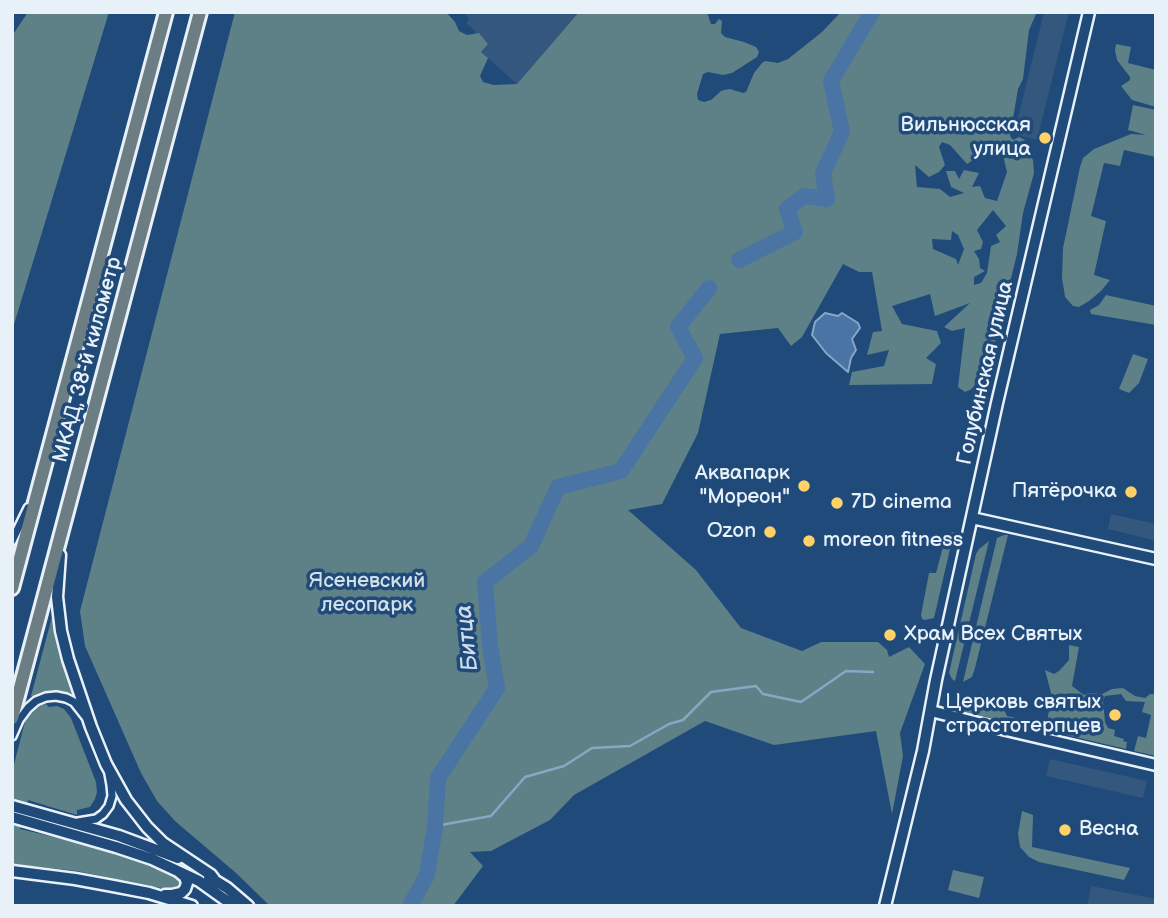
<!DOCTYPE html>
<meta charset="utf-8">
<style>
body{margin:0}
#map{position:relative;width:1168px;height:918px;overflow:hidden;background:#1f4a7a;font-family:"Balsamiq Sans",sans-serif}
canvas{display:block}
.frame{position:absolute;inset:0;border:14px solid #e8f1f8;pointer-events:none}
</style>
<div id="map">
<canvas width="1168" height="918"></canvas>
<div class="frame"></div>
</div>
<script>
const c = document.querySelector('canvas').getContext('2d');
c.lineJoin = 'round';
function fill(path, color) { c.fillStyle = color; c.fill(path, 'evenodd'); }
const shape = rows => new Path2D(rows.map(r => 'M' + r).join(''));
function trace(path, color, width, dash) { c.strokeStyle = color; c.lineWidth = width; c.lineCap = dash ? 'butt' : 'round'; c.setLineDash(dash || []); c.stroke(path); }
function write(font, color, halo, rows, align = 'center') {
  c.font = font + ' "Balsamiq Sans",sans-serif'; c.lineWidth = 7; c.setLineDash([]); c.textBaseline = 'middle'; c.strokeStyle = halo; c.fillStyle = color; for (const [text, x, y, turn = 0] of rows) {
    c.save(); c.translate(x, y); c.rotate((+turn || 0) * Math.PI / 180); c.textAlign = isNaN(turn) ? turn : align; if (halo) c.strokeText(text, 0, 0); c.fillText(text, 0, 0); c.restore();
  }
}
const built = shape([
 [463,12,579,12,517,84,481,52,488,44,466,23,469,19],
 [1044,12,1069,12,1037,140,1014,134],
 [1111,514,1156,524,1156,541,1108,529],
 [1050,759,1147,781,1143,798,1046,776],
 [1091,886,1156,899,1156,906,1087,906]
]);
const green = shape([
 [28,12,109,12,12,331,12,36],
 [235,12,446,12,455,22,459,31,467,35,479,33,488,44,481,52,488,58,480,76,483,82,494,85,517,84,579,12,707,12,711,24,715,24,719,19,722,21,721,33,725,37,744,42,756,47,759,52,757,57,732,73,723,75,708,72,703,74,697,94,698,100,704,102,711,100,721,91,724,90,730,89,743,93,746,92,754,73,762,63,765,61,778,63,788,59,822,32,841,12,1037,12,1029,30,1023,79,1018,89,1010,136,1013,140,1019,137,1025,140,1025,148,1033,160,1034,173,1023,213,1017,254,1007,295,997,331,993,354,983,369,976,385,970,390,965,392,958,387,965,328,952,331,944,327,970,303,935,316,930,294,892,306,902,324,937,331,941,343,926,358,936,364,932,384,849,385,852,372,884,366,889,350,867,355,873,332,882,331,872,272,859,272,843,264,802,337,791,346,778,328,720,334,698,433,662,504,628,510,696,570,741,628,802,651,821,642,878,642,887,650,889,657,909,647,925,664,900,733,903,756,892,814,876,731,774,745,705,721,574,795,550,820,491,851,470,852,483,866,453,906,270,906,236,873,175,821,157,801,141,773,85,646,80,611],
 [942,142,950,145,967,164,992,148,1001,147,1007,172,997,201,985,198,980,186,972,187,979,173,964,170,959,179,955,171,946,171,951,187,964,193,950,197,940,189,917,187,915,165,929,177,939,172,945,165,939,147],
 [993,210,1006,226,996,235,1000,242,991,246,987,273,981,283,974,285,974,277,985,271,980,268,979,259,974,251,981,249,983,242,977,230],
 [952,231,958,235,964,249,958,265,956,259,933,249,932,239,951,240],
 [1116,44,1131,47,1128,63,1156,70,1156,107,1132,100,1121,86,1130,80,1130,77,1117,60,1115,50],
 [1133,105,1156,110,1156,157,1124,150,1120,166,1104,163,1091,216,1106,221,1094,275,1110,280,1101,291,1089,301,1079,307,1073,306,1065,297,1064,290,1062,279,1063,248,1080,167,1083,158,1094,149,1131,134,1146,135,1128,130],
 [1106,295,1156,306,1156,325,1091,314,1090,310,1099,305],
 [1133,354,1148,359,1139,383,1129,393,1119,389],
 [947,532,954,532,934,618,925,620,922,619,921,615,929,573,936,573],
 [1004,535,1008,535,975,668,972,677,963,682,997,538],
 [989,541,955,681,952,679,949,673,976,554,979,549],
 [53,613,55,630,58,644,79,700,68,693,57,691,46,693,35,697,31,696],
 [1069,645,1079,647,1072,686,1084,695,1089,693,1102,694,1112,689,1123,688,1135,696,1145,698,1150,694,1156,694,1156,756,1134,751,1138,736,1146,738,1151,715,1142,712,1145,702,1126,701,1121,694,1105,696,1103,701,1105,722,1108,728,1115,730,1114,736,1124,739,1123,741,1127,742,1126,749,1045,730,1052,697,1045,670,1054,674,1059,671,1069,660],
 [983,694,999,700,1007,716,1037,722,1037,729,965,712,962,704,964,699],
 [46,704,49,707,57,706,64,709,71,718,96,782,97,792,95,799,90,807,77,810,77,815,28,800,20,829,71,841,116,853,150,865,171,874,181,882,180,886,176,889,161,888,77,871,12,864,12,772,25,722,31,713,38,706],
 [1022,811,1033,815,1032,847,1130,868,1124,880,1039,862,1029,857,1020,847,1018,834],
 [953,870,984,877,979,898,948,890]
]);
const water = shape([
 [825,313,838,316,842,313,858,323,860,328,852,339,856,350,851,358,848,372,826,353,812,335,815,322,825,313]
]);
const stream = shape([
 [435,826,491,816,525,777,564,766,592,748,630,746,669,724,683,720,711,692,756,686,763,694,801,702,846,671,873,672]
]);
const river = shape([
 [739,260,795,232,787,209,804,196,827,199,823,173,842,132,831,81,872,12],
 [410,906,427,875,435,826,438,778,497,688,490,646,485,582,531,546,558,487,621,471,695,358,678,327,709,288]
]);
const street = shape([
 [12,541,28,508],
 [12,736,19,720,28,708,36,701,46,697,56,696,66,698,74,702,85,716],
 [78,822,96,819,103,814,109,806,112,796,111,785,109,774]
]);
const secondary = shape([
 [972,518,1156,559],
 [60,555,57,597,61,631,68,659,91,727,106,764,126,800,147,827,163,843,211,875,214,879],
 [931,711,1002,729,1156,765],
 [12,806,119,836,178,858],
 [12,817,116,847,152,859,199,881,234,906],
 [12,871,75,879,113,886,149,893,192,906],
 [209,877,227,888,248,906],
 [165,895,172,895,181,893,185,889,187,883,185,877,179,872],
 [885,906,923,751,936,680,997,403,1089,12]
]);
const highway = shape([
 [12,588,166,12],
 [12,718,200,12]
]);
const markers = [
 [1045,138,7,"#ffd166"],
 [804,486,7,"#ffd166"],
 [1131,492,7,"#ffd166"],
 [837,503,7,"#ffd166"],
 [770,532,7,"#ffd166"],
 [809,541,7,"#ffd166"],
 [890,635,7,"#ffd166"],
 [1115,715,7,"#ffd166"],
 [1065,830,7,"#ffd166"]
];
const poiNames = [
 ["Вильнюсская",1031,126],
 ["улица",1031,150],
 ["Аквапарк",790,474],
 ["\"Мореон\"",790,498],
 ["Пятёрочка",1117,492],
 ["7D cinema",851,503,"left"],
 ["Ozon",756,532],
 ["moreon fitness",823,541,"left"],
 ["Храм Всех Святых",904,635,"left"],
 ["Церковь святых",1101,703],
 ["страстотерпцев",1101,727],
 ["Весна",1079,830,"left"]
];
const streetNames = [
 ["МКАД, 38-й километр",88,360,-75],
 ["Голубинская улица",986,373,-77]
];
const parkNames = [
 ["Ясеневский",367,582],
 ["лесопарк",367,606]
];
const waterNames = [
 ["Битца",468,638,-96]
];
fill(built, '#34577e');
fill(green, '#5d8187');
fill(water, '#4974a3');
trace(water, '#89a6c5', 2);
trace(stream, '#89a6c5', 2.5);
trace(river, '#4974a3', 16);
trace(street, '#e8f1f8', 12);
trace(secondary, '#e8f1f8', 15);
trace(highway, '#e8f1f8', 18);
trace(street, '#1f4a7a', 7);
trace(secondary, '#1f4a7a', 10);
trace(highway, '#6c7e84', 12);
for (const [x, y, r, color] of markers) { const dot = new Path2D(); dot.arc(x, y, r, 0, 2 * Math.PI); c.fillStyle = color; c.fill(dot); trace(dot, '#1f4a7a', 2.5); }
write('21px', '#e8f1f8', '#1f4a7a', poiNames, 'right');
write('21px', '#e8f1f8', '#1f4a7a', streetNames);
write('21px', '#d3e0e7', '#1f4a7a', parkNames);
write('italic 23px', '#d0deeb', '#1f4a7a', waterNames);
</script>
